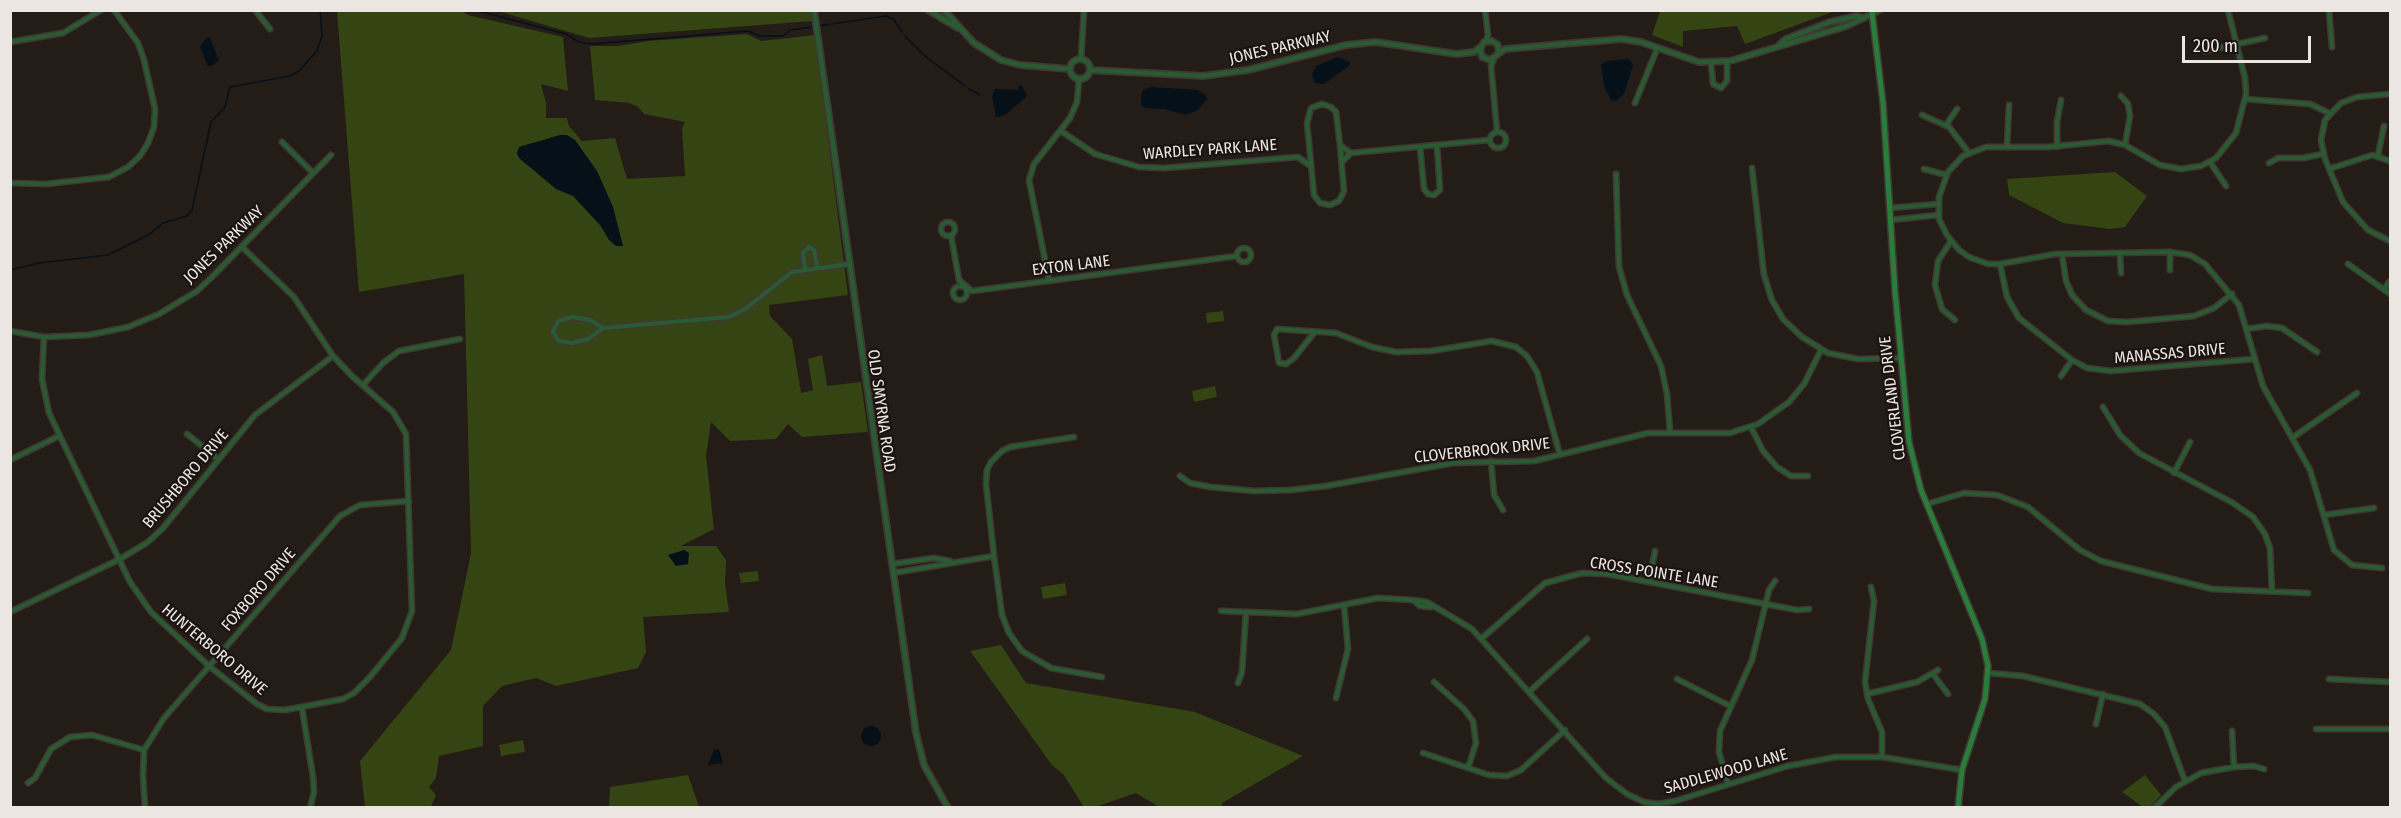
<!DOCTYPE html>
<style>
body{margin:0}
#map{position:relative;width:2401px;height:818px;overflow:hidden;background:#241c17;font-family:"Fira Sans Condensed",sans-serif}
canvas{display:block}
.frame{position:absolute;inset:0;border:12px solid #ece6e3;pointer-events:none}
.scale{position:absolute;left:2182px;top:36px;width:129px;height:27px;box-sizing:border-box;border:3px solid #ece6e3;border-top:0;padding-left:8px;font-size:18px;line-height:21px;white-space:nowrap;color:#ece6e3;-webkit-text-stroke:4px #1b130f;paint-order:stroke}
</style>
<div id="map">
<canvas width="2401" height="818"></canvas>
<div class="frame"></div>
<div class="scale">200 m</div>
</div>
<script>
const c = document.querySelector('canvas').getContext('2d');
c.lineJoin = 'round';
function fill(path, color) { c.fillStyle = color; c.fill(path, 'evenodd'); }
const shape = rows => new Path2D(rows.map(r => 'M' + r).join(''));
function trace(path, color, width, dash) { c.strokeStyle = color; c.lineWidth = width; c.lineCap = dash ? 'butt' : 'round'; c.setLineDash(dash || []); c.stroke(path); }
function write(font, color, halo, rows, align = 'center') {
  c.font = font + ' "Fira Sans Condensed",sans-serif'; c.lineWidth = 4.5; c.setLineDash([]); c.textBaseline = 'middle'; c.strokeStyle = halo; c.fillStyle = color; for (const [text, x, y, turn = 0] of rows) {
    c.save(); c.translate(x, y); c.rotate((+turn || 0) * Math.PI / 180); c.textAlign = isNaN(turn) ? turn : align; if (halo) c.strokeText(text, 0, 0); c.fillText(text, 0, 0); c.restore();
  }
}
const green = shape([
 [811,10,813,21,589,38,498,11],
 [337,11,462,11,468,15,563,37,568,91,541,84,546,103,546,118,567,118,569,126,582,141,615,138,627,179,685,176,682,128,685,122,644,114,638,107,629,103,595,100,590,46,618,46,648,41,747,34,761,41,815,35,848,295,769,305,770,316,792,339,801,393,813,390,808,359,822,355,827,386,861,382,868,432,802,437,788,424,776,439,730,441,711,422,706,456,714,529,681,546,716,546,726,560,725,583,729,612,643,617,646,652,638,668,556,686,536,678,502,686,483,706,483,746,439,756,436,778,429,787,436,795,431,807,365,807,360,761,451,650,471,553,464,274,359,292],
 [1835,11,1745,44,1737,26,1683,31,1683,47,1652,35,1660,11],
 [2115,172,2147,196,2125,227,2110,229,2063,223,2009,195,2007,179],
 [1223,311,1224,321,1207,323,1206,313],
 [1215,386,1217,397,1194,402,1192,391],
 [758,571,759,581,741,583,739,573],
 [1065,583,1067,595,1043,599,1041,587],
 [1001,645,1026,683,1195,712,1303,756,1222,803,1222,807,1159,807,1136,793,1095,807,1084,807,1063,774,1052,765,970,651],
 [523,740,525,752,501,756,499,745],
 [688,775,699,807,609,807,610,787],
 [2145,775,2161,795,2150,807,2143,807,2122,792]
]);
const water = shape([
 [207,38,210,38,219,61,211,66,207,65,200,46],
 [1338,57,1350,62,1350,65,1324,84,1315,83,1312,75,1316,66],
 [1629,59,1633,65,1624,94,1616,101,1611,100,1604,86,1601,65,1607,61],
 [1019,85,1022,86,1027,96,1005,115,996,117,992,97,995,89,1018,90],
 [1151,87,1197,90,1206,95,1207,99,1198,110,1186,115,1164,109,1145,108,1141,105,1141,95,1143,90],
 [560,135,567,135,575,140,597,171,613,207,623,246,616,246,609,240,600,225,573,196,556,189,519,158,517,153,519,147],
 [684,550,689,553,688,564,676,566,668,555],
 '861 736a10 10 0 1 1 20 0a10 10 0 1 1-20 0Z',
 [719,749,723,763,708,765,714,750]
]);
const stream = shape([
 [474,10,566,34,579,42,591,44,748,31,760,36,783,36,790,30,813,27],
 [818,26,886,16,894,20,902,32],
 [905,36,925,56,965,86],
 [969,89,980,95],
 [10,270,39,263,108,255,150,234,163,223,187,216,192,210,211,122,225,107,230,87,290,76,299,71,317,51,322,36,320,10]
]);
const minor = shape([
 [255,10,270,29],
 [1485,10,1488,35,1486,41],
 [2228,10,2245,78,2246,94,2236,133,2216,158,2201,166,2181,169,2160,165,2125,145,2109,141,2048,147,1986,147,1963,156,1948,172,1939,197,1939,219,1947,235,1959,250,1969,257,1988,264,2000,264,2055,254,2170,252,2190,255,2205,264,2239,305,2263,386,2310,470,2334,550,2352,565,2382,568],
 [2329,10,2332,47],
 [10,42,63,33,101,10],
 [2205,51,2265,38],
 [1081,59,1084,10],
 [1494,59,1491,66,1497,131],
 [1711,63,1713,84,1721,88,1727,81,1727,62],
 [2390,94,2357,97,2341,103,2325,120,2321,140,2325,159,2343,202,2368,230,2390,241],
 [2121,96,2128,104,2130,116,2125,145],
 [2245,99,2310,104,2329,113],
 [1635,103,1657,49],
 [1322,104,1331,107,1336,112,1340,145,1344,191,1339,201,1330,205,1320,203,1314,195,1307,123,1311,108,1322,104],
 [1922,115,1949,127,1969,153],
 [1946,125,1957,109],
 [1061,131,1095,154,1139,167,1164,168,1298,157,1311,166],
 '1490 140a8 8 0 1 1 16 0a8 8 0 1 1-16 0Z',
 [282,142,313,173],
 [1340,145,1351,153],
 [2007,146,2009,105],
 [1420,147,1424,189,1428,194,1434,195,1440,190,1437,146],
 [2057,147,2057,122,2061,100],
 [2378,155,2384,126],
 [1342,162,1351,153,1489,140],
 [2210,162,2226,186],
 [2269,163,2278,158,2303,158,2323,154],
 [1752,168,1764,275,1772,300,1783,319,1802,337,1828,353,1858,359,1901,358],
 [1924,169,1946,175],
 [2329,169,2372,155,2390,161],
 [1616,174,1619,267,1627,295,1661,366,1667,394,1670,432],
 [10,183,46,184,109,177,128,167,140,156,148,143,154,127,155,109,144,60,138,43,114,10],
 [1890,208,1938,204],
 [1890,220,1938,215],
 '941 229a7 7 0 1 1 14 0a7 7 0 1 1-14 0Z',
 [951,235,959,280,972,291,1237,256],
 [1951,241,1938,261,1935,285,1942,309,1955,320],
 '1237 255a7 7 0 1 1 14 0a7 7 0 1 1-14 0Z',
 [2062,254,2066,281,2072,295,2086,310,2108,321,2127,322,2194,316,2214,308,2232,294],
 [2120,254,2121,273],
 [2000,264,2007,297,2019,318,2072,360,2087,368,2111,371,2254,359],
 [2348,264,2390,294],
 [805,269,803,253,809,247,814,250,817,268],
 [2170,270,2170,252],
 [1049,280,1029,180,1034,164,1070,118,1077,102,1079,79],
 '953 293a7 7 0 1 1 14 0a7 7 0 1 1-14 0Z',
 [2385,288,2390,281],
 [603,328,590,320,572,317,558,321,553,332,559,341,572,343,588,339,603,328,729,317,745,309,792,272,849,264],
 [2246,329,2267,326,2282,328,2317,352],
 [10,331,44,337,89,335,128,327,159,314,197,291,212,277,331,155],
 [1314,333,1294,358,1286,364,1279,363,1274,335,1277,329,1336,333,1372,347,1396,352,1431,351,1492,341,1516,347,1527,356,1537,372,1560,455],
 [44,337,42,379,49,413,130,582,151,612,209,666,257,704,267,709,285,710,343,699,354,693,370,677,402,638,412,611,406,434,393,412,352,376,333,356,294,297,242,247],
 [2061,376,2072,360],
 [363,385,383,363,399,351,460,339],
 [2103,407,2120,435,2139,453,2233,503,2253,517,2265,534,2270,548,2272,590],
 [1751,427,1763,451,1777,467,1791,476,1808,476],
 [187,434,218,459],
 [1074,437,1010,447,1002,451,991,462,987,470,986,484,994,556,1002,615,1009,633,1022,651,1051,668,1102,677],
 [2292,438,2357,393],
 [10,460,59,436],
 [1491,461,1494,495,1503,510],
 [2174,473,2190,442],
 [1180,476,1190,483,1211,487,1254,491,1291,490,1326,486,1453,463,1534,461,1648,433,1730,433,1758,424,1789,402,1804,384,1821,350],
 [1927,504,1964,493,1997,495,2028,507,2080,550,2101,561,2212,589,2308,593],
 [2324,515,2374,508],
 [892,564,934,558,950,561],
 [893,573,994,556],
 [1649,582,1655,551],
 [1871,587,1874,601,1865,682,1868,699,1882,732,1882,757],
 [1431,607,1420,606,1413,600,1427,602,1472,629,1606,778,1627,794,1644,802,1658,804,1675,801,1788,766,1836,757,1882,757,1962,770],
 [1221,611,1297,614,1378,598,1413,600],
 [10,612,120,559,148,542,163,528,255,415,333,356],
 [1481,639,1545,583,1582,573,1607,574,1797,610,1809,609],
 [1988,673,2023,676,2140,704,2154,714,2165,727,2185,781],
 [1933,674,1948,694],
 [1677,679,1730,706],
 [2329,679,2390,682],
 [1434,682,1464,709,1473,721,1476,743,1468,768],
 [1238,683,1242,672,1246,612],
 [1530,691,1587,639],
 [1867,694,1917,682,1938,670],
 [1336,698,1348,649,1344,605],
 [302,708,313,777,314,792,310,808],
 [2096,724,2103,694],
 [2316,729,2390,729],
 [2232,731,2234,767],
 [1423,753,1489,775,1507,776,1521,770,1565,730],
 [28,783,35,778,51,749,70,737,92,735,144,750],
 [1728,784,1719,752,1720,731,1752,660,1769,590,1775,581],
 [145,808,143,775,144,750,164,718,340,516,360,505,409,501],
 [2154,808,2176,787,2201,773,2234,767,2254,766,2264,769]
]);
const tertiary = shape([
 [814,10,916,733,924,765,948,808],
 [928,10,958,28],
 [944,10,974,43,1001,60,1020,65,1070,69],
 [1780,44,1786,39,1830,22,1857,16,1864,18],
 [1499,53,1498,45,1492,41,1484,42,1480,49,1482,57,1490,60,1505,49,1621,39,1641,42,1699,62,1730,61,1847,26,1880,10],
 '1070 69a10 10 0 1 1 20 0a10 10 0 1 1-20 0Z',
 [1090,70,1203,76,1248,70,1346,45,1376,42,1456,54,1474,52,1479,48]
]);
const secondary = shape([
 [1872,13,1883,103,1895,291,1909,442,1921,490,1982,639,1988,666,1985,699,1962,770,1958,808]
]);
const streetNames = [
 ["JONES PARKWAY",1280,48,-13],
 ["WARDLEY PARK LANE",1210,150,-4],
 ["JONES PARKWAY",224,245,-44],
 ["EXTON LANE",1071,266,-7],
 ["MANASSAS DRIVE",2170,354,-5],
 ["CLOVERLAND DRIVE",1893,398,-97],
 ["OLD SMYRNA ROAD",881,411,82],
 ["CLOVERBROOK DRIVE",1482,451,-6],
 ["BRUSHBORO DRIVE",186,479,-50],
 ["CROSS POINTE LANE",1654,573,9],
 ["FOXBORO DRIVE",259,590,-49],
 ["HUNTERBORO DRIVE",214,650,40],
 ["SADDLEWOOD LANE",1726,772,-16]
];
fill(green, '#344412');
fill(water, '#051019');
trace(stream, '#051019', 1.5);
trace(minor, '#403834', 7);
trace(tertiary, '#403834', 8);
trace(secondary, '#403834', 8);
trace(minor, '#2a5a31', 4);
trace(tertiary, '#2a5a31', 4.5);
trace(secondary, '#297c39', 5);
write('16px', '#ece6e3', '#1b130f', streetNames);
</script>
